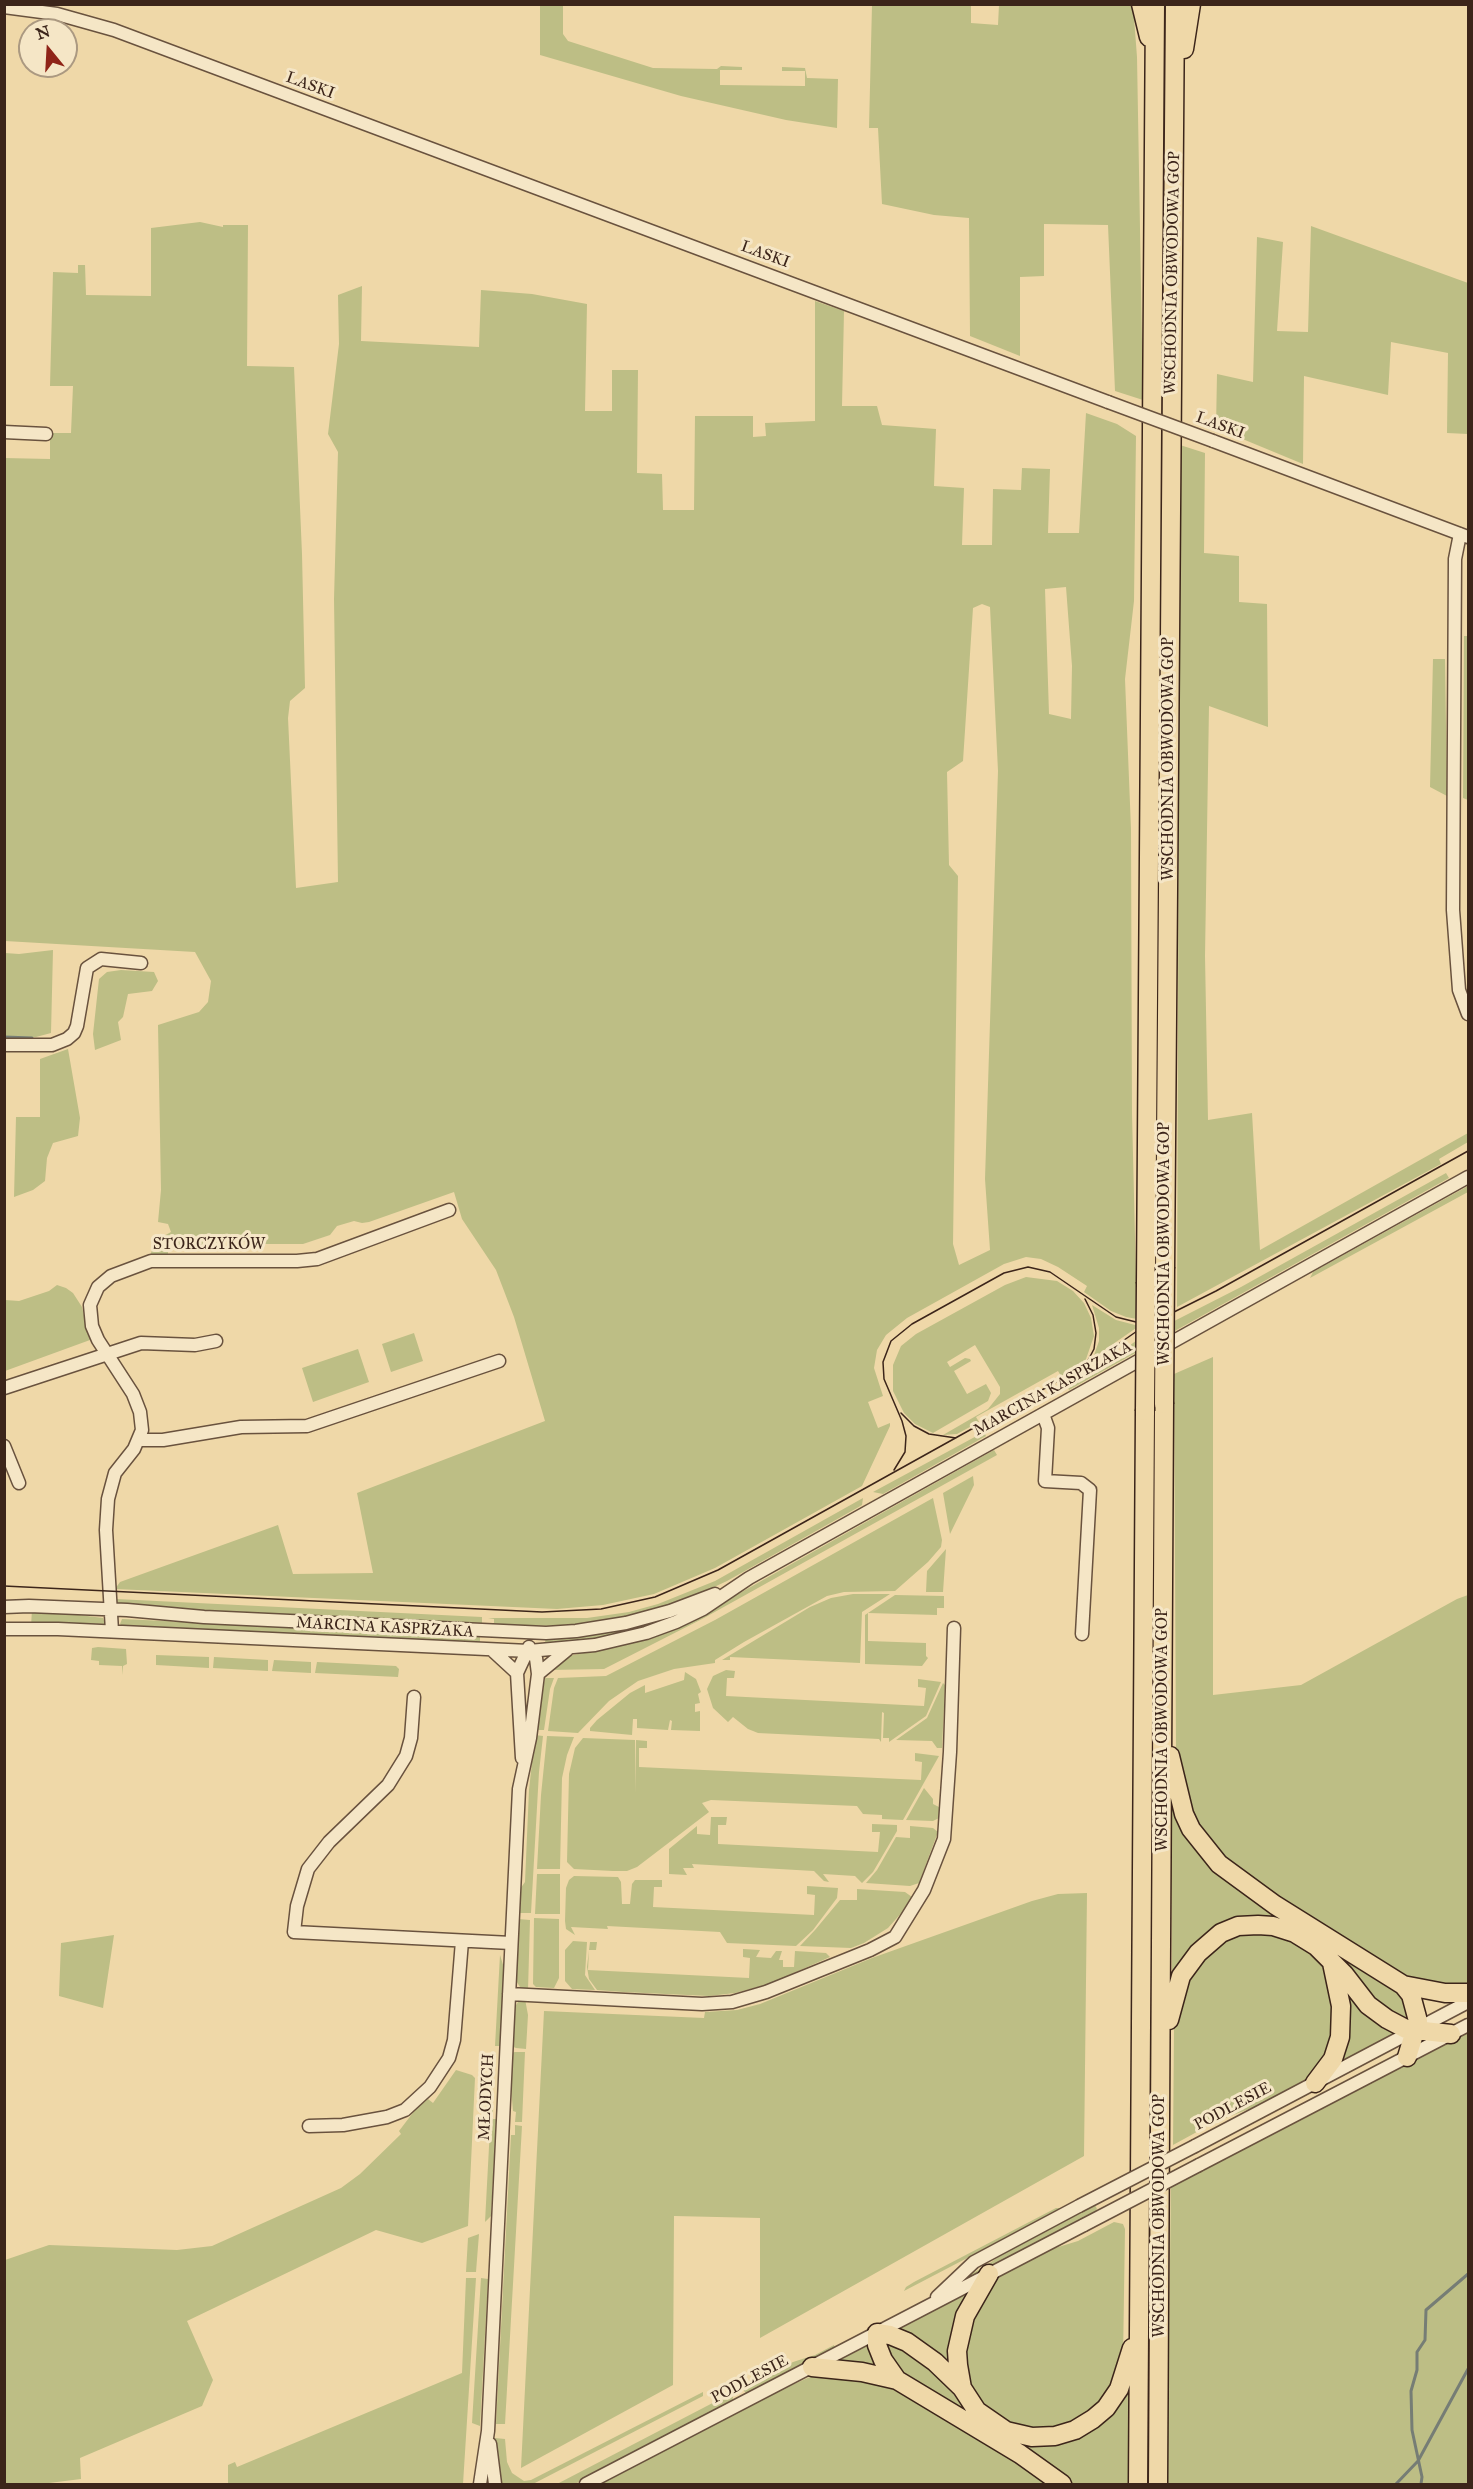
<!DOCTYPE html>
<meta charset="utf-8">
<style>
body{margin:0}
#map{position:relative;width:1473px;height:2489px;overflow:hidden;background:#efd8a8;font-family:"IM FELL Great Primer",serif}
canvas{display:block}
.frame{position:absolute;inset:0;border:6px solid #3c251a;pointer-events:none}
.north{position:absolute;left:18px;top:18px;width:60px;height:60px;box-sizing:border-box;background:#f5e6c6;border:2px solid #ab9981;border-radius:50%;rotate:342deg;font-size:16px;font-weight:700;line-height:24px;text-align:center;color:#3c251a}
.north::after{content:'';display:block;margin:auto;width:21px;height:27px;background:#8f2418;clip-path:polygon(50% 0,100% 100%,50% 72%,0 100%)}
</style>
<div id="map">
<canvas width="1473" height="2489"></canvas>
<div class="frame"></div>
<div class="north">N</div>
</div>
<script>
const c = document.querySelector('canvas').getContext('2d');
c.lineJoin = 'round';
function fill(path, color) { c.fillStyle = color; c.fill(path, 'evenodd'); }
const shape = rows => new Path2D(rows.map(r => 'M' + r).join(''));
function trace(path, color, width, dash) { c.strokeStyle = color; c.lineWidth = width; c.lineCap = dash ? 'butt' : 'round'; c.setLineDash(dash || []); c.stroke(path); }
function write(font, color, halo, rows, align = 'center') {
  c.font = font + ' "IM FELL Great Primer",serif'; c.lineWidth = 6; c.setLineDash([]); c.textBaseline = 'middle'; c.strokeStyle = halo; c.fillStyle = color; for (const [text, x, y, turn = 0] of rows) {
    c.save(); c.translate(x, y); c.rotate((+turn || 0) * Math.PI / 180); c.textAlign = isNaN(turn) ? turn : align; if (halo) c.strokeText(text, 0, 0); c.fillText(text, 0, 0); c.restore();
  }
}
const green = shape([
 [540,5,563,5,563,34,568,41,653,68,717,69,721,66,742,67,742,70,720,70,720,85,805,86,805,71,782,71,782,67,805,68,807,78,838,79,837,128,786,120,681,96,540,55],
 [872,5,971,5,971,23,998,25,999,5,1133,5,1137,57,1143,400,1115,391,1108,225,1044,224,1044,276,1020,277,1020,356,970,336,969,218,934,215,882,204,878,128,869,128],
 [200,222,223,227,223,225,248,225,247,366,294,367,302,554,305,688,290,701,288,718,296,888,338,882,334,599,338,452,328,434,339,344,338,295,362,286,361,341,479,347,481,290,532,294,587,304,585,411,612,411,612,370,638,370,637,473,662,474,663,510,694,510,695,416,753,416,753,437,766,436,765,423,815,421,815,301,844,311,842,406,877,406,882,425,936,429,934,486,964,488,962,545,992,545,993,489,1021,490,1022,468,1050,469,1048,533,1079,533,1086,413,1117,424,1136,436,1134,601,1125,679,1131,829,1132,1114,1137,1319,1126,1317,1111,1311,1084,1292,1087,1286,1058,1267,1041,1259,1026,1257,1004,1264,907,1318,886,1335,877,1350,874,1368,883,1396,868,1402,878,1428,890,1423,890,1426,862,1486,715,1568,654,1594,603,1605,557,1609,115,1589,120,1582,278,1525,293,1574,373,1573,357,1493,545,1421,514,1317,496,1270,462,1219,454,1192,369,1222,362,1223,354,1221,337,1226,330,1235,303,1244,260,1244,253,1242,220,1241,219,1247,168,1246,168,1254,150,1255,157,1240,171,1232,168,1224,158,1222,161,1190,158,1025,199,1012,208,1002,211,981,195,952,5,941,4,458,50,459,50,433,71,433,73,386,50,386,53,272,78,273,78,265,85,265,86,295,151,296,151,228],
 [1066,587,1072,666,1071,719,1049,714,1045,589],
 [982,604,990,607,998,771,985,1179,990,1250,959,1265,953,1244,958,876,949,865,947,772,963,761,973,608],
 [1311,226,1468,283,1468,434,1447,433,1448,353,1391,342,1388,395,1304,376,1303,464,1216,428,1217,374,1253,382,1257,237,1283,242,1277,331,1308,332],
 [1180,445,1205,453,1204,553,1239,556,1239,602,1267,604,1268,727,1209,706,1205,956,1208,1120,1252,1113,1260,1250,1468,1133,1468,1142,1439,1159,1441,1164,1177,1307],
 [1464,636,1468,636,1468,800,1463,798],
 [1433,659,1445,659,1447,796,1430,787],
 [53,950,51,1033,36,1037,5,1037,5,953,19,954],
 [121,970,154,972,158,981,152,991,128,994,123,1017,118,1022,121,1040,95,1050,93,1034,99,979,107,972],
 [68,1049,80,1118,78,1136,53,1143,47,1158,45,1181,33,1190,14,1197,16,1117,40,1117,40,1059],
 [1446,1173,1449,1178,1069,1390,1067,1385,1108,1362,1137,1340,1241,1287],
 [1468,1186,1468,1192,1310,1278,1313,1272],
 [1026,1277,1057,1281,1073,1291,1084,1303,1091,1318,1094,1336,1085,1362,1061,1376,1058,1371,983,1413,976,1417,979,1422,957,1434,943,1435,988,1409,1000,1394,1000,1387,975,1345,947,1362,950,1367,965,1358,970,1359,971,1361,954,1371,967,1394,986,1384,991,1393,988,1401,933,1433,915,1424,904,1413,893,1391,893,1365,901,1346,916,1334,1005,1285],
 [57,1285,66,1288,73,1293,82,1307,90,1340,5,1371,5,1300,19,1301,49,1291],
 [1092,1305,1116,1320,1139,1326,1093,1358,1099,1341,1099,1328],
 [414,1333,423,1361,391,1372,382,1344],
 [358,1349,369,1382,313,1402,302,1368],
 [1213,1357,1213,1695,1301,1685,1457,1599,1468,1595,1468,1988,1403,1978,1243,1877,1196,1826,1176,1751,1174,1374],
 [984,1432,986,1436,883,1494,873,1492],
 [994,1450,997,1455,704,1618,604,1669,549,1670,569,1656,629,1643,656,1634,715,1607],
 [973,1476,974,1485,950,1534,943,1493],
 [863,1498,862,1505,857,1508,727,1581,697,1595,659,1609,613,1620,566,1626,494,1625,494,1619,488,1618,587,1618,629,1612,658,1604,715,1581],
 [933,1498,942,1540,941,1547,928,1562,895,1591,844,1592,827,1596,744,1642,715,1660,715,1663,674,1669,638,1681,609,1701,578,1733,548,1731,554,1688,558,1678,606,1676,715,1620],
 [946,1549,943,1592,926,1592,927,1571],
 [853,1594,890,1594,862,1612,860,1663,730,1657,730,1660,722,1660,810,1607,831,1598],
 [895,1595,944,1596,944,1608,937,1608,937,1615,868,1613,868,1641,926,1643,926,1656,928,1658,922,1666,865,1664,865,1615],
 [116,1599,482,1617,482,1623,488,1625,120,1607,117,1605],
 [32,1609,103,1618,105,1624,41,1622,31,1627],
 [122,1619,487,1636,480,1637,480,1643,122,1626,120,1624],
 [657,1621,656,1623,628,1632,595,1640,547,1644,545,1642,546,1638],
 [98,1647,126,1649,127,1664,123,1666,123,1675,122,1666,99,1665,99,1661,91,1660,92,1648],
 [156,1655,209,1657,209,1668,156,1665],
 [214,1657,268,1660,268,1671,213,1668],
 [274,1660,311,1662,311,1673,272,1671],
 [317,1662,396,1666,399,1669,398,1677,315,1673],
 [726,1670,735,1671,734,1678,727,1678,726,1696,924,1706,926,1688,918,1687,918,1679,941,1682,926,1716,889,1742,889,1738,883,1738,884,1713,882,1712,881,1742,879,1739,758,1733,748,1729,733,1717,728,1722,713,1708,707,1689,713,1676],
 [685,1672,696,1679,701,1692,698,1694,700,1703,695,1704,695,1712,700,1711,700,1731,671,1730,672,1721,670,1720,668,1730,637,1728,637,1719,633,1719,632,1735,590,1731,590,1728,597,1720,630,1693,645,1685,645,1693,684,1680],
 [545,1678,554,1678,550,1689,544,1730,536,1730],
 [943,1683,945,1685,942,1748,937,1748,932,1741,896,1740,927,1718],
 [535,1735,543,1736,539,1772,531,1913,518,1913,520,1889,525,1882,529,1790],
 [547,1736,574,1737,567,1755,562,1778,560,1869,537,1869,541,1795],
 [583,1738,635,1740,636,1793,636,1740,647,1741,647,1748,639,1748,639,1767,921,1780,922,1762,915,1761,915,1753,939,1756,903,1820,882,1819,882,1815,863,1814,857,1806,711,1800,702,1803,709,1812,637,1867,627,1871,613,1871,574,1869,567,1862,569,1774,575,1748],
 [924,1788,933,1799,933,1804,939,1807,939,1818,933,1821,906,1820],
 [1171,1793,1187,1830,1406,1997,1413,2023,1390,2016,1333,1953,1242,1920,1174,1974,1172,1970],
 [711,1817,727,1817,726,1825,718,1825,718,1844,878,1852,880,1832,872,1832,872,1824,897,1825,897,1831,873,1872,862,1883,855,1876,823,1874,829,1882,824,1881,814,1871,692,1864,694,1868,683,1868,687,1875,669,1874,669,1849,697,1826,697,1834,710,1835],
 [910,1826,933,1828,938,1832,919,1883,910,1886,866,1883,877,1870,896,1837,910,1838],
 [537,1874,560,1874,560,1914,535,1914],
 [574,1876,618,1877,621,1882,622,1904,630,1904,632,1884,635,1880,662,1880,662,1887,654,1887,653,1907,814,1915,815,1895,807,1894,807,1886,838,1888,837,1898,813,1930,796,1946,727,1943,720,1932,607,1926,608,1929,571,1927,575,1935,566,1929,565,1921,566,1888,569,1880],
 [857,1889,905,1892,912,1897,904,1910,888,1928,864,1943,851,1948,800,1946,815,1930,840,1900,857,1900],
 [1087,1893,1084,2156,760,2338,760,2218,674,2216,673,2385,521,2468,544,2011,704,2018,705,2012,737,2010,760,2004,872,1958,1032,1901,1058,1894],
 [534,1918,559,1919,559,1978,554,1988,536,1987,533,1984],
 [518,1919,530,1920,528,1990,520,1987,515,1979],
 [1243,1932,1282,1934,1316,1954,1329,1974,1335,2036,1314,2075,1257,2106,1215,2122,1173,2145,1174,2029,1177,2006,1184,1982,1213,1947],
 [114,1935,103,2008,59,1996,61,1943],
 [573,1941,587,1942,585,1975,595,1990,572,1989,565,1981,565,1950],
 [590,1942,597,1942,596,1950,589,1950,588,1970,749,1978,750,1958,743,1957,743,1949,760,1950,756,1957,771,1958,776,1951,782,1951,779,1960,783,1960,783,1967,794,1967,795,1951,826,1953,830,1957,769,1984,735,1993,709,1996,623,1992,597,1990,589,1979,587,1967],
 [500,1955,504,1968,500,2046,495,2046],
 [1341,1977,1401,2032,1334,2066],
 [525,1999,528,2015,526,2049,516,2048,511,2046,513,2010,518,2002],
 [1468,2032,1468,2484,1167,2484,1171,2186],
 [515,2052,525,2052,522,2122,515,2122,516,2112,513,2111,510,2076,511,2053],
 [456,2070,472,2075,475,2078,468,2226,422,2243,376,2230,187,2321,213,2380,202,2406,80,2458,81,2479,41,2484,5,2484,5,2260,49,2245,177,2250,212,2246,341,2188,360,2174,401,2134,399,2131,415,2110,428,2099,433,2103],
 [491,2109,493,2109,493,2119,496,2119,491,2216,485,2222],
 [515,2125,522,2126,505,2424,496,2424,511,2135,515,2135],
 [1095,2205,1097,2209,1095,2213,963,2280,963,2278,984,2267,1011,2248],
 [1056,2208,1063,2208,904,2291,906,2287,914,2282],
 [1114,2222,1123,2224,1125,2229,1123,2359,1114,2385,1100,2403,1083,2418,1055,2429,1017,2428,985,2409,969,2386,962,2366,976,2304,997,2277,1055,2248,1078,2241],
 [479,2234,476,2272,466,2272,468,2238],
 [466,2278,476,2278,463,2484,228,2484,228,2465,235,2462,237,2467,462,2373],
 [481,2278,488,2279,480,2426,472,2423],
 [971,2290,956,2377,896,2329],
 [881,2337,935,2366,973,2416,898,2375],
 [871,2342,883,2369,833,2362],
 [834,2345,835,2349,747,2394,744,2391,744,2387,793,2362,815,2355],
 [840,2374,878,2379,1054,2484,599,2484,785,2388,810,2377],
 [1131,2380,1131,2484,1073,2484,1002,2435,1055,2442],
 [703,2392,703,2396,533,2484,499,2484,495,2438,505,2439,507,2462,512,2473,524,2481,531,2480],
 [728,2395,733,2397,732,2402,575,2484,557,2484]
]);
const stream = shape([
 [4,1037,32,1038],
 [1396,2484,1418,2461,1468,2369],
 [1421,2484,1422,2477,1412,2430,1411,2391,1417,2370,1417,2352,1425,2340,1426,2310,1468,2274]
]);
const minor = shape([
 [4,7,57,14,114,30,1108,402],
 [4,432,46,434],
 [1213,441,1468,537],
 [1460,534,1455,559,1453,910,1459,990,1468,1014],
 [4,1045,52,1045,67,1039,74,1033,77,1026,87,968,101,959,141,963],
 [4,1388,141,1343,195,1345,216,1341],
 [1043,1414,1048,1428,1045,1481,1081,1483,1090,1490,1082,1634],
 [139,1440,163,1440,241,1427,307,1426,499,1361],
 [4,1446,19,1483],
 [4,1607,29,1606,127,1610,204,1617,546,1633,576,1631,626,1623,670,1611,715,1594],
 [4,1629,58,1629,529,1651,595,1645,646,1633,676,1622,703,1609,749,1578,1468,1177],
 [112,1631,106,1530,108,1499,115,1473,134,1449,142,1430,140,1412,133,1394,98,1340,92,1326,90,1305,98,1287,111,1276,151,1261,297,1261,317,1259,449,1210],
 [492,1650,517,1673],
 [538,1674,567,1650],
 [414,1697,411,1738,406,1756,388,1785,329,1842,308,1869,297,1906,294,1932,511,1943],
 [522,1758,517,1673,529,1647],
 [509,1994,702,2004,732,2002,766,1992,870,1950,895,1937,924,1890,944,1839,950,1752,954,1628],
 [309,2126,343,2125,387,2117,405,2110,430,2087,449,2058,454,2040,462,1941],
 [1195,2146,1468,2002],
 [1199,2165,1468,2025],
 [937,2297,974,2262,1079,2206],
 [490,2444,495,2484],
 [480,2484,488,2431,519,1789,530,1738,538,1674,536,1658,529,1651],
 [586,2484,1084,2225]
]);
const highway = shape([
 [1141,4,1149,37],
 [1184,49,1191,4],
 [1165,1267,1175,4],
 [1146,1282,1155,4],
 [1170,1756,1184,1814,1191,1829,1219,1864,1275,1905,1403,1985,1411,1995,1418,2021,1407,2057],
 [1403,1985,1445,1993,1468,1993],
 [1169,2020,1181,1976,1198,1953,1221,1933,1238,1926,1258,1925,1273,1926,1295,1933,1316,1946,1344,1974,1368,2005,1387,2019,1406,2029,1451,2034],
 [1315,2083,1333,2059,1340,2037,1341,2006,1332,1963],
 [989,2274,965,2316,957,2351,958,2365,962,2388,977,2411,1006,2431,1032,2437,1055,2436,1075,2430,1093,2419,1106,2408,1119,2389,1132,2348],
 [812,2367,862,2372,897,2380],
 [962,2388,935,2362,907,2342,890,2335,877,2333,877,2345,883,2360,897,2380,1020,2454,1062,2484],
 [1138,2484,1145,1411],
 [1158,2484,1164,1404]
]);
const tram = shape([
 [1085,1299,1093,1315,1096,1333,1094,1349,1085,1366],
 [901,1413,914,1426,929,1434,956,1438],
 [894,1470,905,1452,906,1436,902,1421,884,1379,883,1362,891,1341,912,1324,1004,1273,1028,1267,1050,1272,1116,1317,1136,1322,1151,1320],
 [4,1586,542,1612,601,1609,655,1597,718,1570,1094,1361,1140,1329,1216,1291,1468,1151]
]);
const minorBridge = shape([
 [1108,402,1213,441],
 [1079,2206,1195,2146],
 [1084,2225,1199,2165]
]);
const highwayBridge = shape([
 [1164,1404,1165,1267],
 [1145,1411,1146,1282]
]);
const streetNames = [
 ["LASKI",310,86,20],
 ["LASKI",765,255,20],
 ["WSCHODNIA OBWODOWA GOP",1173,273,-89],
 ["LASKI",1220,426,20],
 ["WSCHODNIA OBWODOWA GOP",1169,759,-90],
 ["WSCHODNIA OBWODOWA GOP",1165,1244,-90],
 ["STORCZYKÓW",209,1245],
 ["MARCINA KASPRZAKA",1053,1389,-29],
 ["MARCINA KASPRZAKA",385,1628,3],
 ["WSCHODNIA OBWODOWA GOP",1163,1730,-90],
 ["MŁODYCH",487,2097,-87],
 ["PODLESIE",1233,2107,-28],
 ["WSCHODNIA OBWODOWA GOP",1160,2216,-90],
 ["PODLESIE",750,2380,-28]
];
fill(green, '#bdbe85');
trace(stream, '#767d75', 3);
trace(minor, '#69523e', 15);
trace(highway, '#3c251a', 21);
trace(minor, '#f5e6c6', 12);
trace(highway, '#efd8a8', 18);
trace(tram, '#3c251a', 1.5);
trace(minorBridge, '#69523e', 15, []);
trace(highwayBridge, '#3c251a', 21, []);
trace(minorBridge, '#f5e6c6', 12);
trace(highwayBridge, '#efd8a8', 18);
write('16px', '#3c251a', '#f5e6c6', streetNames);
</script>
